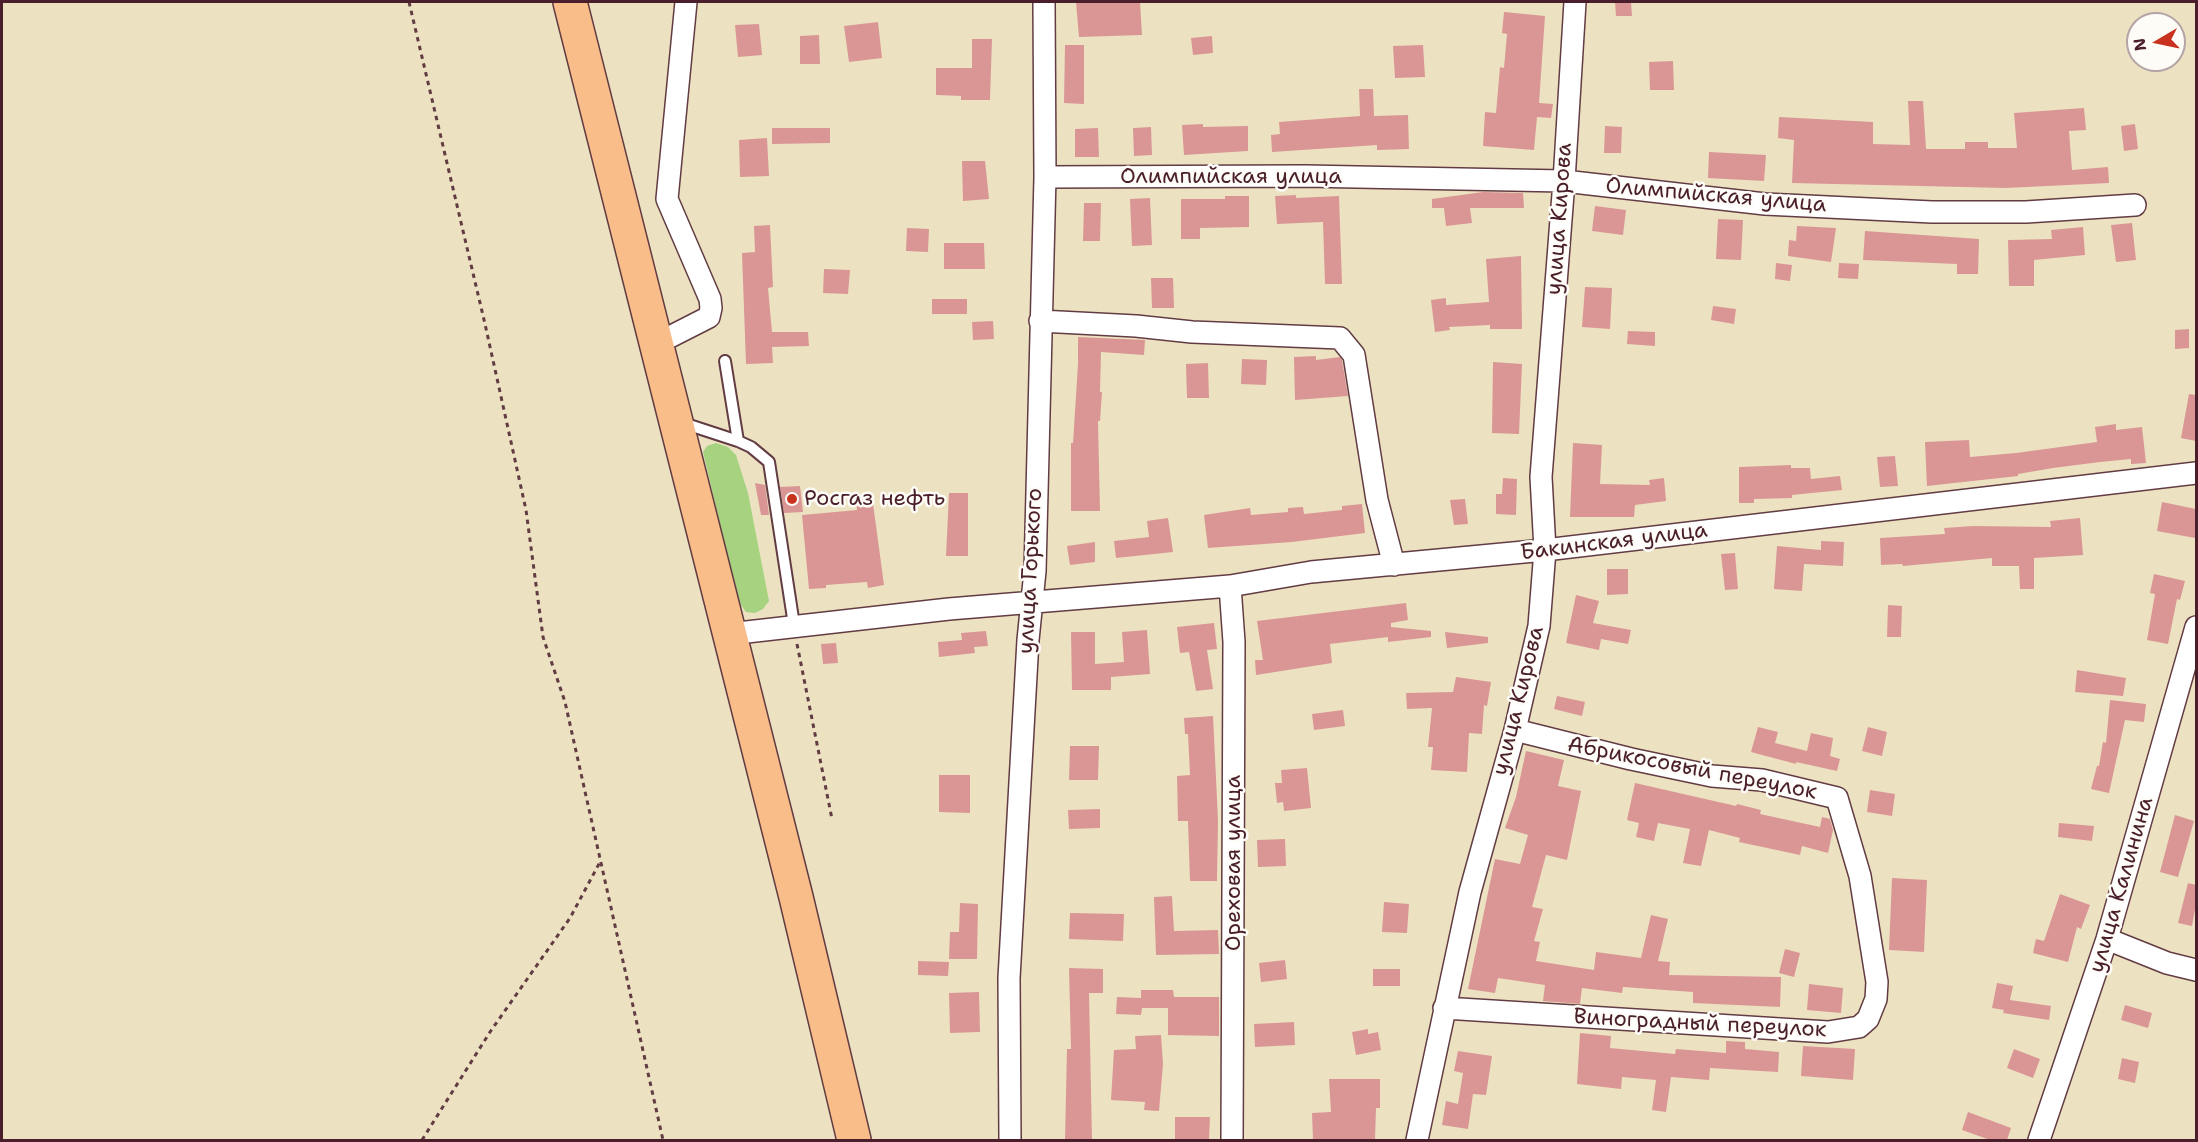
<!DOCTYPE html>
<meta charset="utf-8">
<style>
body{margin:0}
#map{position:relative;width:2198px;height:1142px;overflow:hidden;background:#ece2c2;font-family:"Shantell Sans",sans-serif}
canvas{display:block}
.frame{position:absolute;inset:0;border:3px solid #4a1f2b;pointer-events:none}
.north{position:absolute;left:2126px;top:12px;width:60px;height:60px;box-sizing:border-box;background:#fdfcf7;border:2px solid #b5a4a5;border-radius:50%;rotate:261deg;font-size:16px;font-weight:700;line-height:24px;text-align:center;color:#4a1f2b}
.north::after{content:'';display:block;margin:auto;width:21px;height:27px;background:#c8321e;clip-path:polygon(50% 0,100% 100%,50% 72%,0 100%)}
</style>
<div id="map">
<canvas width="2198" height="1142"></canvas>
<div class="frame"></div>
<div class="north">N</div>
</div>
<script>
const c = document.querySelector('canvas').getContext('2d');
c.lineJoin = 'round';
function fill(path, color) { c.fillStyle = color; c.fill(path, 'evenodd'); }
const shape = rows => new Path2D(rows.map(r => 'M' + r).join(''));
function trace(path, color, width, dash) { c.strokeStyle = color; c.lineWidth = width; c.lineCap = dash ? 'butt' : 'round'; c.setLineDash(dash || []); c.stroke(path); }
function write(font, color, halo, rows, align = 'center') {
  c.font = font + ' "Shantell Sans",sans-serif'; c.lineWidth = 5; c.setLineDash([]); c.textBaseline = 'middle'; c.strokeStyle = halo; c.fillStyle = color; for (const [text, x, y, turn = 0] of rows) {
    c.save(); c.translate(x, y); c.rotate((+turn || 0) * Math.PI / 180); c.textAlign = isNaN(turn) ? turn : align; if (halo) c.strokeText(text, 0, 0); c.fillText(text, 0, 0); c.restore();
  }
}
const green = shape([
 [716,443,728,447,736,455,748,493,769,601,763,609,755,613,746,612,738,601,703,452,707,446]
]);
const building = shape([
 [1076,2,1140,2,1142,35,1079,37],
 [1615,2,1631,2,1632,16,1616,16],
 [1504,12,1545,16,1539,103,1553,104,1551,118,1537,117,1534,150,1483,146,1485,112,1496,113,1500,67,1504,68,1507,34,1502,33],
 [878,22,882,58,849,62,844,26],
 [759,24,762,55,738,57,735,25],
 [819,35,820,64,800,64,800,36],
 [1212,36,1213,53,1193,55,1191,38],
 [972,39,992,39,990,100,961,100,961,96,936,95,936,68,972,68],
 [1065,45,1084,45,1084,104,1064,103],
 [1423,45,1425,77,1395,78,1393,46],
 [1673,61,1674,90,1650,90,1649,62],
 [1359,89,1373,89,1374,116,1408,115,1409,149,1377,150,1377,145,1272,152,1271,135,1280,134,1279,122,1360,116],
 [1908,101,1923,101,1926,149,1965,149,1965,142,1988,142,1988,148,2017,148,2014,113,2084,108,2086,130,2069,131,2072,170,2108,167,2109,183,2006,188,1792,183,1794,140,1778,138,1779,117,1873,122,1873,144,1910,145],
 [1203,124,1203,127,1248,126,1248,151,1184,155,1182,125],
 [2135,124,2138,149,2124,151,2121,126],
 [1605,126,1622,127,1621,153,1604,153],
 [1151,127,1152,155,1134,156,1133,128],
 [772,128,830,128,830,143,772,144],
 [1098,128,1099,157,1075,157,1075,129],
 [767,138,769,176,740,177,739,140],
 [1709,152,1766,155,1764,181,1708,178],
 [962,161,985,161,989,199,963,201],
 [1483,192,1523,193,1524,208,1470,208,1472,223,1446,226,1444,208,1432,208,1432,199],
 [1296,195,1296,198,1339,196,1342,284,1325,284,1323,222,1277,224,1275,196],
 [1225,196,1249,196,1249,227,1200,228,1200,239,1181,239,1181,199,1225,199],
 [1150,198,1152,245,1132,246,1130,199],
 [1084,203,1101,203,1100,241,1083,241],
 [1595,206,1626,210,1623,235,1592,231],
 [1718,219,1743,220,1741,260,1716,259],
 [2132,223,2136,260,2116,262,2111,225],
 [770,225,773,287,768,288,772,332,808,332,809,346,772,347,773,363,746,364,742,253,755,252,754,226],
 [1797,226,1836,228,1831,262,1788,256,1789,240,1796,241],
 [2083,227,2085,255,2034,260,2034,286,2009,286,2008,240,2052,239,2051,230],
 [907,228,929,229,928,252,906,251],
 [1865,231,1979,239,1978,274,1957,274,1957,264,1863,260],
 [944,243,984,243,985,269,944,269],
 [1521,256,1522,329,1490,329,1490,325,1449,327,1450,330,1435,332,1431,300,1446,298,1446,305,1489,302,1486,259],
 [1776,263,1792,265,1790,281,1775,279],
 [1839,263,1859,264,1858,279,1838,278],
 [824,269,850,270,848,294,823,293],
 [1151,278,1173,278,1174,308,1152,308],
 [1585,287,1612,288,1610,329,1582,327],
 [932,299,967,299,967,314,932,314],
 [1713,306,1736,309,1734,324,1711,320],
 [993,321,994,339,973,340,972,322],
 [2189,329,2189,348,2175,349,2175,330],
 [1628,331,1655,332,1655,346,1627,344],
 [1078,337,1145,340,1144,355,1101,352,1100,392,1102,392,1100,421,1098,421,1100,511,1071,511,1071,443,1073,443,1078,364],
 [1316,356,1316,360,1340,357,1342,360,1348,396,1295,400,1294,357],
 [1242,359,1267,360,1266,385,1241,384],
 [1493,362,1522,364,1519,434,1492,433],
 [1208,363,1209,398,1187,398,1186,364],
 [2189,394,2196,395,2196,441,2181,438],
 [2116,424,2116,430,2142,427,2146,463,2131,464,2131,459,2100,462,2053,468,2018,474,2018,476,1927,486,1925,442,1969,440,1970,457,2016,453,2097,442,2095,427],
 [1573,443,1602,445,1600,484,1650,485,1649,480,1664,478,1666,501,1635,505,1634,517,1570,517],
 [1895,456,1898,486,1880,487,1877,457],
 [1791,465,1791,468,1810,468,1811,479,1840,476,1842,490,1792,495,1792,498,1754,499,1754,503,1739,503,1739,467],
 [1503,478,1517,479,1516,515,1496,514,1496,494,1502,494],
 [755,483,765,485,769,515,761,515],
 [800,486,803,512,784,513,780,487],
 [949,493,968,493,968,556,946,556],
 [872,496,884,585,868,588,867,582,826,585,826,588,809,589,802,515,857,510,856,499],
 [1465,499,1468,524,1454,525,1450,500],
 [2162,502,2196,509,2195,538,2157,531],
 [1362,504,1365,533,1292,542,1208,548,1204,515,1250,508,1251,515,1288,512,1288,508,1303,507,1304,514,1342,510,1342,506],
 [1168,518,1173,552,1116,558,1114,541,1149,537,1147,521],
 [2080,518,2083,555,2034,558,2034,589,2020,589,2019,566,1992,566,1992,558,1903,566,1902,564,1881,565,1880,538,1945,534,1944,528,1973,526,2051,527,2050,521],
 [1821,541,1844,542,1843,566,1804,564,1802,591,1774,589,1777,546,1821,550],
 [1095,542,1095,562,1070,565,1067,546],
 [1735,553,1738,589,1725,590,1721,554],
 [1607,569,1628,569,1628,594,1607,595],
 [2154,574,2185,581,2180,600,2177,599,2168,644,2147,640,2155,594,2150,593],
 [1576,595,1599,601,1593,623,1631,630,1628,644,1601,639,1599,650,1566,643],
 [1406,603,1408,620,1391,623,1391,627,1431,631,1431,637,1388,642,1388,637,1330,644,1332,663,1256,675,1255,660,1263,660,1257,621],
 [1888,605,1902,606,1901,637,1887,637],
 [1214,623,1217,649,1207,650,1213,689,1196,691,1189,652,1180,653,1177,627],
 [1147,630,1150,674,1111,677,1111,690,1072,690,1071,632,1095,632,1095,664,1124,662,1122,632],
 [986,631,988,646,974,647,975,653,939,657,938,642,962,640,961,633],
 [1445,632,1488,637,1488,643,1447,648],
 [836,643,838,663,823,664,821,644],
 [2077,670,2126,678,2123,696,2075,692],
 [1456,677,1491,682,1487,706,1484,705,1482,734,1469,733,1467,772,1431,770,1433,747,1428,747,1432,708,1407,709,1406,693,1453,692],
 [1557,696,1585,702,1582,716,1554,709],
 [2110,700,2146,704,2144,722,2125,720,2109,793,2091,789,2097,766,2099,766,2103,742,2106,743],
 [1343,710,1345,726,1314,730,1312,714],
 [1213,716,1218,820,1217,881,1190,881,1188,821,1178,821,1177,776,1190,775,1188,734,1185,734,1184,718],
 [1758,727,1778,732,1775,743,1807,751,1811,733,1833,738,1830,756,1840,759,1837,771,1796,762,1796,764,1751,752],
 [1868,727,1887,732,1882,756,1862,751],
 [1070,746,1099,746,1098,780,1069,780],
 [1526,751,1564,760,1558,786,1581,791,1567,860,1546,855,1532,907,1543,909,1534,941,1540,942,1536,961,1594,970,1596,952,1641,958,1651,915,1668,919,1658,961,1670,962,1669,975,1781,977,1780,1007,1693,1003,1693,992,1623,987,1622,993,1582,988,1580,1004,1543,1001,1545,985,1498,978,1495,993,1468,989,1495,859,1520,864,1528,835,1505,828,1516,797],
 [1307,768,1311,808,1284,811,1283,802,1277,803,1275,783,1282,783,1281,770],
 [939,775,970,775,970,813,939,812],
 [1635,783,1736,806,1737,804,1761,810,1760,814,1820,827,1822,817,1830,819,1833,830,1828,853,1802,846,1800,855,1739,842,1740,838,1709,830,1701,866,1683,863,1690,829,1658,823,1654,841,1636,837,1639,823,1627,820],
 [1870,790,1895,794,1892,816,1867,812],
 [1100,809,1100,828,1069,829,1068,810],
 [2175,815,2194,821,2178,877,2160,872],
 [2059,823,2094,826,2092,841,2058,837],
 [1285,839,1286,866,1258,867,1257,840],
 [1892,878,1927,880,1924,952,1889,950],
 [2188,883,2196,885,2196,904,2192,926,2178,923],
 [2060,894,2090,905,2081,929,2077,927,2068,962,2033,953,2036,939,2044,941],
 [1172,896,1174,931,1218,930,1219,954,1156,955,1154,897],
 [1384,902,1409,904,1407,933,1382,932],
 [960,903,978,904,977,959,949,959,950,932,959,932],
 [1070,913,1124,914,1123,941,1069,939],
 [1785,949,1800,953,1794,977,1779,973],
 [1285,960,1287,979,1261,982,1259,963],
 [918,961,949,962,948,976,918,975],
 [1069,968,1103,969,1103,993,1089,993,1092,1140,1065,1140,1067,1049,1071,1049],
 [1373,969,1400,969,1400,986,1373,986],
 [1997,983,2013,986,2010,1000,2051,1006,2049,1020,2003,1013,2004,1010,1992,1008],
 [1809,984,1843,988,1841,1013,1807,1010],
 [1141,990,1173,990,1174,997,1219,997,1219,1036,1168,1035,1168,1008,1142,1008,1141,1015,1116,1014,1117,997,1141,998],
 [979,992,980,1032,950,1033,949,993],
 [2125,1005,2152,1013,2148,1028,2121,1020],
 [1294,1022,1295,1045,1255,1047,1254,1024],
 [1368,1029,1368,1034,1378,1032,1381,1050,1356,1055,1352,1032],
 [1580,1033,1611,1036,1610,1048,1675,1054,1676,1049,1726,1053,1726,1041,1745,1042,1745,1049,1779,1052,1778,1072,1710,1068,1709,1080,1671,1077,1666,1112,1652,1110,1656,1080,1622,1077,1621,1089,1577,1084],
 [1161,1035,1163,1064,1159,1111,1144,1110,1145,1102,1111,1100,1114,1050,1136,1049,1135,1036],
 [1803,1046,1855,1049,1853,1080,1801,1076],
 [2014,1049,2040,1059,2033,1078,2007,1068],
 [1458,1051,1492,1056,1486,1095,1473,1094,1468,1129,1442,1125,1446,1101,1458,1104,1463,1073,1454,1071],
 [2122,1058,2139,1062,2135,1083,2118,1079],
 [1329,1079,1380,1079,1380,1108,1376,1108,1375,1140,1313,1140,1312,1113,1331,1112],
 [1968,1112,2011,1128,2007,1140,1990,1140,1962,1130],
 [1175,1117,1210,1117,1209,1140,1175,1140]
]);
const path = shape([
 [409,2,485,324,526,510,543,637,565,702,663,1140],
 [797,644,832,819],
 [422,1140,490,1032,570,918,600,862]
]);
const service = shape([
 [725,361,738,441],
 [683,423,738,441,751,447,769,462,794,625]
]);
const minor = shape([
 [1045,177,1305,176,1564,181,1765,204,1932,212,2026,212,2135,205],
 [1040,321,1136,326,1192,332,1340,338,1354,355,1377,500,1394,565],
 [656,344,709,317,711,308,710,299,667,199,686,2],
 [1230,586,1234,642,1232,1140],
 [729,634,949,609,1230,586,1311,572,1545,550,2196,473],
 [2107,939,2167,963,2196,970],
 [1444,1008,1828,1032,1859,1027,1868,1019,1876,999,1877,982,1860,876,1837,798,1762,780,1712,776,1631,759,1515,730],
 [1010,1140,1009,978,1028,640,1035,571,1045,177,1044,2],
 [1417,1140,1470,892,1515,730,1539,626,1545,550,1541,477,1564,181,1575,2],
 [2039,1140,2107,939,2196,627]
]);
const trunk = shape([
 [570,2,796,897,854,1140]
]);
const markers = [
 [792,499,6,"#c8321e"]
];
const streetNames = [
 ["Олимпийская улица",1231,177],
 ["Олимпийская улица",1716,196,5],
 ["улица Кирова",1560,219,-86],
 ["Бакинская улица",1614,542,-7],
 ["улица Горького",1031,571,-87],
 ["улица Кирова",1519,701,-76],
 ["Абрикосовый переулок",1692,769,11],
 ["Ореховая улица",1234,863,-90],
 ["улица Калинина",2122,885,-74],
 ["Виноградный переулок",1700,1024,3]
];
const poiNames = [
 ["Росгаз нефть",804,499]
];
fill(green, '#a7d380');
fill(building, '#da9695');
trace(service, '#623c42', 14);
trace(minor, '#623c42', 24);
trace(trunk, '#623c42', 36);
trace(path, '#623c42', 3, [4.5, 4.5]);
trace(service, '#fff', 10);
trace(minor, '#fff', 21);
trace(trunk, '#f8bd88', 33);
for (const [x, y, r, color] of markers) { const dot = new Path2D(); dot.arc(x, y, r, 0, 2 * Math.PI); c.fillStyle = color; c.fill(dot); trace(dot, '#fdfcf7', 2); }
write('22px', '#4a1f2b', '#fdfcf7', streetNames);
write('22px', '#4a1f2b', '#fdfcf7', poiNames, 'left');
</script>
